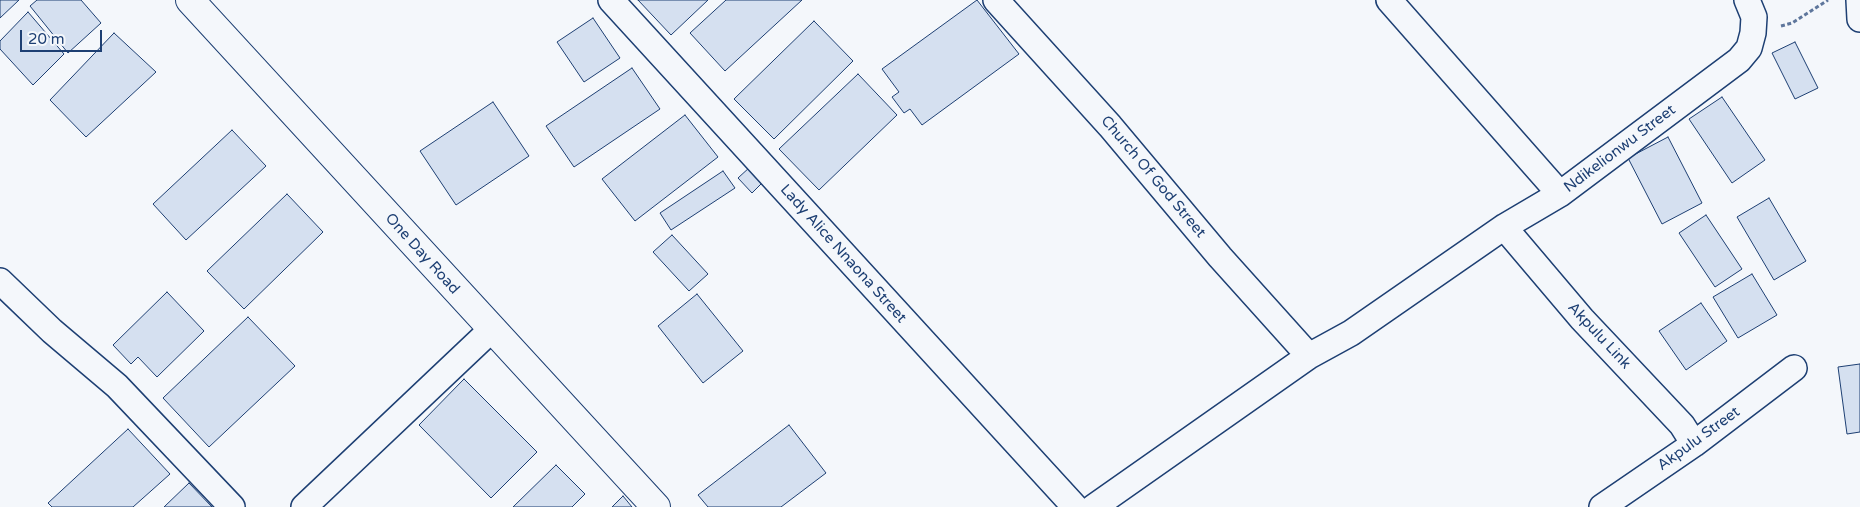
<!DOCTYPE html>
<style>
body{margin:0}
#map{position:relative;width:1860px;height:507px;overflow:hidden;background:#f4f7fb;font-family:"Varela Round",sans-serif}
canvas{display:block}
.scale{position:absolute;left:20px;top:30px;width:82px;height:22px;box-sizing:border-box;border:2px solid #1d3f73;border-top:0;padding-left:6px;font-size:15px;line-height:18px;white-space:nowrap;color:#1d3f73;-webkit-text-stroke:4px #f4f7fb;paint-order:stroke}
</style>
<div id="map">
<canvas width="1860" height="507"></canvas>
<div class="scale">20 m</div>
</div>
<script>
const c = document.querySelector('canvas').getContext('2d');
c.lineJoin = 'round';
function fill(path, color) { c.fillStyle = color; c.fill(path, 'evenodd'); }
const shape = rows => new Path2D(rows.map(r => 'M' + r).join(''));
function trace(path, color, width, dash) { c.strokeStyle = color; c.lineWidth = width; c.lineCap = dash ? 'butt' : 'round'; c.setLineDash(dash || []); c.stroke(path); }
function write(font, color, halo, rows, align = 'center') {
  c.font = font + ' "Varela Round",sans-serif'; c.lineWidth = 4; c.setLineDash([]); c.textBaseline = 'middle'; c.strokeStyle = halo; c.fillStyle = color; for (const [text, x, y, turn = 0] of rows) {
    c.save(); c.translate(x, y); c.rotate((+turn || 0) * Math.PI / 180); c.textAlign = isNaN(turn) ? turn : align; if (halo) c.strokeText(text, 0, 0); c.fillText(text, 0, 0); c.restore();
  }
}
const building = shape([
 [0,0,19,0,0,18,0,0],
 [37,0,81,0,101,23,68,53,30,6,37,0],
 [638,0,708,0,671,35,638,0],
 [726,0,802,0,725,71,690,33,726,0],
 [977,0,1019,54,922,125,910,109,904,113,892,97,899,92,882,69,977,0],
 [28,12,64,54,33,85,0,49,0,41,28,12],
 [593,18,620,58,584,82,557,42,593,18],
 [814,21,853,61,774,139,734,99,814,21],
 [114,33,156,72,86,137,50,100,114,33],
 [1795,42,1818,88,1795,99,1772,53,1795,42],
 [632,68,660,109,574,167,546,126,632,68],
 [858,74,897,115,819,190,779,149,858,74],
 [1722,97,1765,160,1732,183,1689,119,1722,97],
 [493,102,529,156,456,205,420,151,493,102],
 [685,115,718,157,635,221,602,179,685,115],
 [232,130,266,166,186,240,153,204,232,130],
 [1668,137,1702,203,1662,224,1628,158,1668,137],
 [750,167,763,182,752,193,738,178,750,167],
 [723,171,735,188,671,230,660,213,723,171],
 [287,194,323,232,244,309,207,271,287,194],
 [1769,198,1806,261,1774,280,1737,217,1769,198],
 [1706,215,1742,269,1715,287,1679,233,1706,215],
 [672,235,708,274,689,291,653,252,672,235],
 [1752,274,1777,315,1738,338,1713,297,1752,274],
 [167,292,204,331,157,377,138,357,131,364,113,345,167,292],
 [697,294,743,351,703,383,658,326,697,294],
 [1701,303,1727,341,1686,370,1659,331,1701,303],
 [248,317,295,366,209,447,163,398,248,317],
 [1860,364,1860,432,1847,434,1838,367,1860,364],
 [464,379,537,452,491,498,419,425,464,379],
 [789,425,826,473,781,507,708,507,698,495,789,425],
 [128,429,170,474,133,507,52,507,48,503,128,429],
 [556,465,585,494,572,507,513,507,556,465],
 [189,483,212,507,164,507,189,483],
 [623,496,632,507,612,507,623,496]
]);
const path = shape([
 [1781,26,1792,23,1828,0]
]);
const street = shape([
 [611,0,1075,507],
 [996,0,1110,126,1220,257,1309,356],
 [1389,0,1560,194],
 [1859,0,1860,19],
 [1504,227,1582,319,1682,425,1694,444],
 [0,281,52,331,117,386,232,507],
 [304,507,491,330],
 [1094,507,1309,356,1351,333,1504,227,1560,194,1739,60,1749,48,1753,33,1754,17,1747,0],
 [1602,507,1694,444,1794,368]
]);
const secondary = shape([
 [190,0,656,507]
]);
const streetNames = [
 ["Ndikelionwu Street",1620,149,-37],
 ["Church Of God Street",1153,177,50],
 ["One Day Road",422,254,48],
 ["Lady Alice Nnaona Street",843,254,48],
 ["Akpulu Link",1599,336,47],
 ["Akpulu Street",1699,439,-36]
];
fill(building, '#d5e0f0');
trace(building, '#1d3f73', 1);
trace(street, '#1d3f73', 28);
trace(secondary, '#1d3f73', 30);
trace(path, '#5e769c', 3, [4, 2.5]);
trace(street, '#f4f7fb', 25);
trace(secondary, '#f4f7fb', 28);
write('15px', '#1d3f73', '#f4f7fb', streetNames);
</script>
